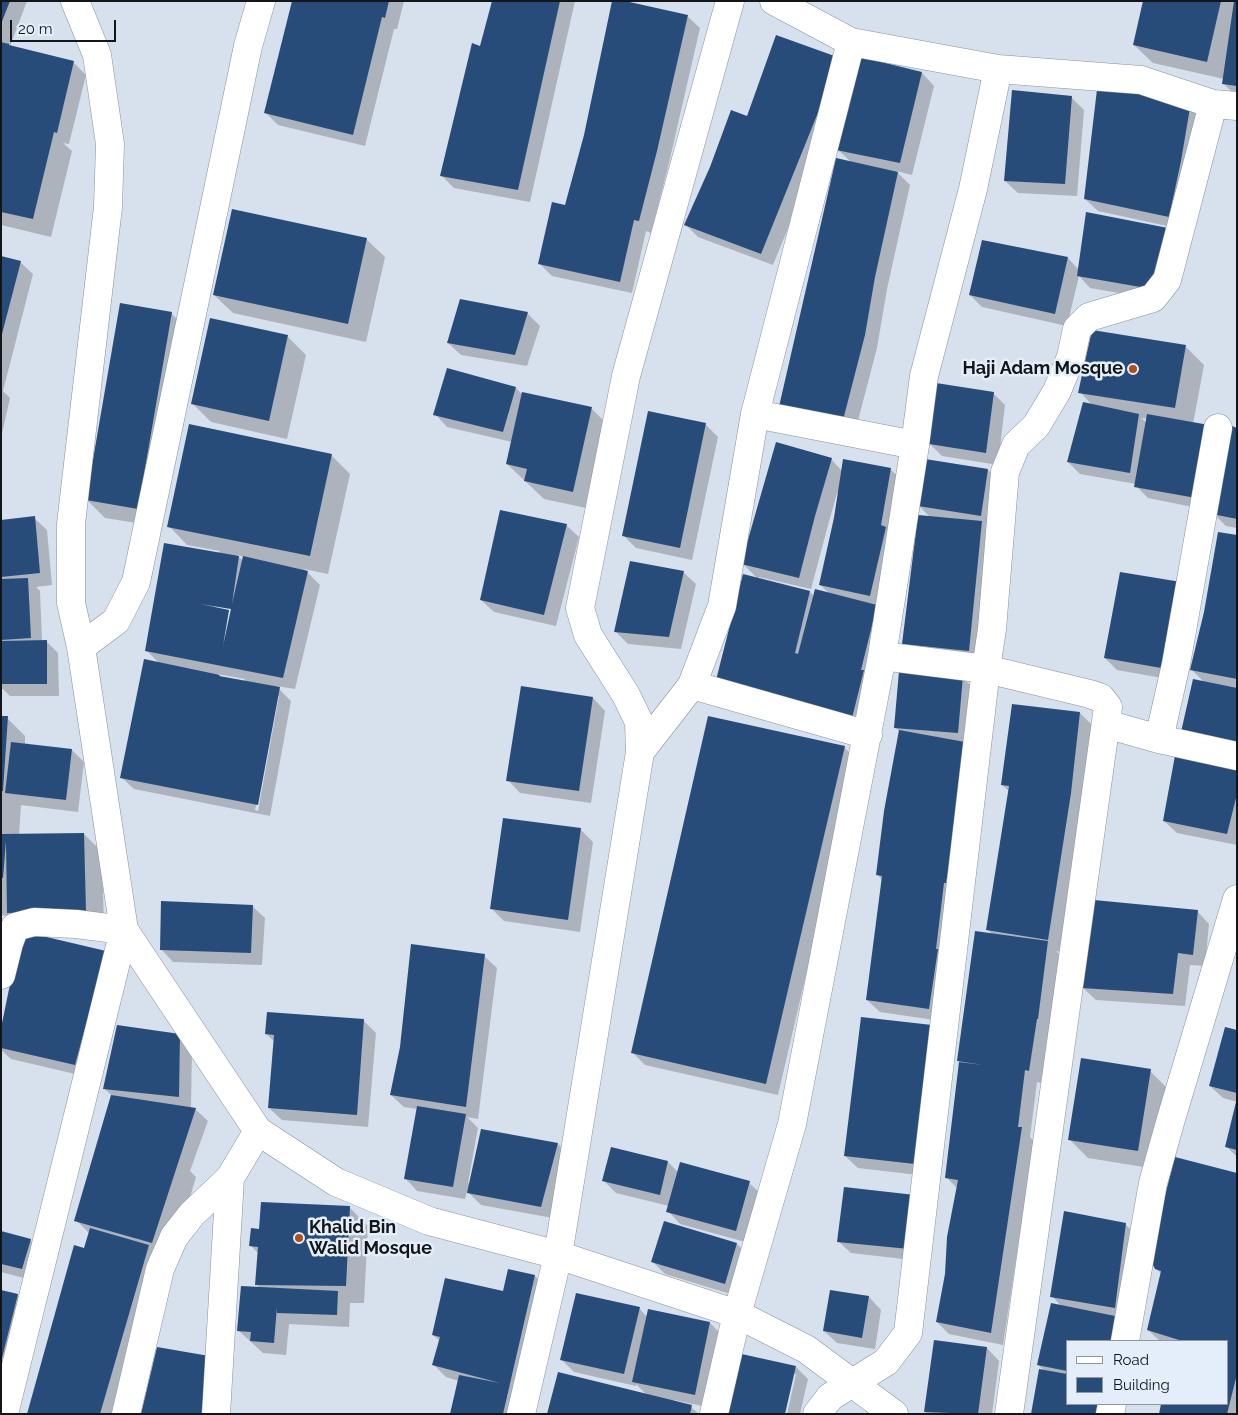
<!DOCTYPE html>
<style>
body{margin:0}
#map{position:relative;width:1238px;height:1415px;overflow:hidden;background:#d7e0ed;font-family:Raleway,sans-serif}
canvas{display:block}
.frame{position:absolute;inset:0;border:2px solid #121519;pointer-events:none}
.legend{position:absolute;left:1066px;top:1340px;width:162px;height:65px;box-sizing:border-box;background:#e4eefa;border:1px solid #9097a0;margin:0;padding:6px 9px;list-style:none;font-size:15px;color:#121519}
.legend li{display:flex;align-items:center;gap:10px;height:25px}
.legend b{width:25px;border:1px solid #9097a0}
.scale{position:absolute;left:10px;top:20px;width:106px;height:22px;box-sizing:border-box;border:2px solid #121519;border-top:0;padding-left:6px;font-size:15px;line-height:18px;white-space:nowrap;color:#121519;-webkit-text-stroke:4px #e4eefa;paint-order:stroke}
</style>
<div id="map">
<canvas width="1238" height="1415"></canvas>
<div class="frame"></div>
<ul class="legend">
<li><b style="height:6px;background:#fff"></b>Road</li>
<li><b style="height:14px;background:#274c7a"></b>Building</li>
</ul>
<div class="scale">20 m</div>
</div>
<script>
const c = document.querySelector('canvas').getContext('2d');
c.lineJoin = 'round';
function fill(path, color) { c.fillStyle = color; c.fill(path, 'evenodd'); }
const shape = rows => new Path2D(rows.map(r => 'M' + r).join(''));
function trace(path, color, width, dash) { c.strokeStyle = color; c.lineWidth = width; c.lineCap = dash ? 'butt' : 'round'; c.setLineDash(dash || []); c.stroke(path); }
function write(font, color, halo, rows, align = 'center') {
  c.font = font + ' Raleway,sans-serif'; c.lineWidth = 5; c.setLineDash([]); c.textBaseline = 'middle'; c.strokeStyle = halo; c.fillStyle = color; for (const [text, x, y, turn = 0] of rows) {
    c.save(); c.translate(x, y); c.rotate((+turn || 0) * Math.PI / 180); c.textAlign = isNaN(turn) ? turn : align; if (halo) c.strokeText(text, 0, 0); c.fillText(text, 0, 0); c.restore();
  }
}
const shadow = shape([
 [1,1,27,1,10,46,11,47,74,63,86,75,69,144,63,143,72,151,51,237,1,225],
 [293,1,404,1,397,29,394,29,365,146,278,125,266,113],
 [493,1,575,1,530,202,454,188,441,175,481,47],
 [1145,1,1237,1,1237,97,1224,84,1224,79,1153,63,1134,45],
 [687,16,700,28,669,163,651,233,646,231,632,293,552,276,539,263,566,206,586,136],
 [852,71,773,265,698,237,686,225,747,118],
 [922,73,934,86,912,175,896,171,910,185,887,289,877,348,854,436,792,423,851,162,837,149],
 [1072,98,1084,110,1077,196,1018,193,1005,181],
 [1190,103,1203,116,1181,229,1098,211,1085,199],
 [1087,213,1159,300,1090,288,1079,276,1067,326,982,307,970,295,1068,258,1079,270],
 [366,239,385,257,366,342,233,313,214,295],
 [1,257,20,262,33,274,3,391,10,398,1,438],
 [171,313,190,332,156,526,105,518,87,500],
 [527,313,540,326,527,366,461,355,448,343],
 [287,336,306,355,287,439,211,422,193,404],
 [1185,346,1204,365,1193,424,1208,510,1148,498,1136,486,1136,484,1080,474,1068,462,1093,406,1080,392],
 [1141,418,1148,419,1147,423],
 [516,388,523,395,591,408,610,427,591,509,544,499,507,464,512,442,447,427,435,414],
 [993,393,1005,405,998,465,942,456,930,444],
 [649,413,706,425,718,437,692,560,636,548,624,536],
 [1237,429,1237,528,1226,526,1214,514],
 [331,455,350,474,328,574,304,569,320,585,295,689,276,686,291,701,270,816,134,789,121,777,159,663,146,650,220,551,187,545,169,526],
 [237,555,244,557,243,561],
 [214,605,232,608,224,642,214,607],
 [217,674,245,679,244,682,221,678],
 [277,696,279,696,258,811,255,810],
 [831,459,842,471,890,469,903,481,864,730,735,702,810,592,814,596,830,594,820,585,839,493,837,493,827,529,811,589,759,577,758,579,743,564],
 [988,470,1000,482,993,527,985,526,994,535,980,662,916,655,903,643,931,518,919,506],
 [34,518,47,530,52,585,36,587,40,591,42,641,46,641,58,653,59,696,10,696,3,689,1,689,1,521],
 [566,525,579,537,556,626,494,612,481,600],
 [1237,537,1237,753,1204,682,1191,669],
 [683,572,696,584,681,649,628,644,615,631],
 [1121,573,1179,681,1117,670,1105,658],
 [963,678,975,690,941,1021,880,1012,867,1000,882,880,877,874,900,732,895,727],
 [593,698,605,711,591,803,520,793,508,780],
 [1080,713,1098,731,1060,952,1056,951,1066,960,1056,1037,1048,1036,1041,1083,1037,1082,1030,1137,1034,1141,1003,1345,949,1334,937,1322,946,1274,958,1189,947,1178,961,1062,959,1061,993,935,987,929,1010,792,1002,785],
 [1,717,7,718,25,736,25,745,72,750,84,762,78,812,21,805,19,835,84,834,102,852,104,928,1,915],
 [844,747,856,760,778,1095,645,1065,632,1052],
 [1237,764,1237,845,1177,833,1164,821],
 [580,829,593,842,580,932,504,921,492,909],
 [252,906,265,918,262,965,173,962,161,949],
 [1197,911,1209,924,1205,966,1190,965,1185,1006,1096,1000,1083,988],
 [106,952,88,1077,11,1059,1,1050,1,1034],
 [484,956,497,968,478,1119,467,1117,478,1128,468,1183,470,1183,558,1144,570,1156,553,1218,481,1205,467,1191,465,1199,417,1191,405,1178,417,1109,404,1107,391,1095],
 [268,1014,364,1021,376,1033,368,1127,282,1120,269,1108,275,1042,266,1034],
 [862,1018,927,1176,858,1168,845,1156],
 [1237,1031,1237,1102,1223,1098,1210,1086],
 [179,1035,192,1047,191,1108,195,1109,208,1121,190,1171,196,1177,171,1261,116,1414,28,1414,90,1234,76,1220,112,1096,104,1088],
 [1150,1071,1168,1089,1156,1169,1088,1158,1069,1139],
 [1237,1104,1237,1157,1227,1147],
 [668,1162,678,1172,749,1183,762,1195,749,1243,680,1224,668,1211,669,1206,616,1193,604,1181],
 [1237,1175,1237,1414,1160,1414,1162,1404,1227,1404,1227,1341,1160,1341,1148,1330,1162,1274,1156,1269],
 [845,1188,921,1261,851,1253,838,1241],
 [350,1208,368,1226,364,1303,350,1303,349,1327,289,1324,286,1355,263,1353,239,1331,260,1288,256,1284,258,1253,251,1246,260,1230],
 [665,1222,737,1244,749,1256,737,1296,665,1274,653,1262],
 [1125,1224,1138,1237,1127,1319,1114,1317,1127,1330,1125,1341,1067,1341,1067,1404,1114,1404,1032,1414,1045,1371,1038,1365,1062,1307,1052,1296],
 [1,1232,30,1240,43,1252,35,1281,1,1272],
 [535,1276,553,1295,519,1414,452,1414,459,1381,446,1377,434,1365,440,1341,433,1335,504,1292],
 [1,1291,17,1295,30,1307,1,1414],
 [869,1297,881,1310,875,1349,837,1343,824,1331],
 [639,1308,647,1317,710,1323,722,1335,707,1407,674,1400,674,1402,691,1407,699,1414,549,1414,648,1396,636,1384,636,1386,574,1372,561,1359],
 [987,1348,999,1361,992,1414,927,1414,926,1412],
 [796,1367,808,1379,800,1414,787,1414,796,1374,793,1374]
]);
const building = shape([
 [1,1,10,1,1,24],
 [292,1,389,1,385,18,382,17,353,135,264,113],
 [492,1,560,1,518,190,440,176,472,43,480,46],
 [612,1,625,1,688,15,657,151,639,221,634,220,620,282,538,264,552,202,565,205,584,135],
 [1143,1,1221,1,1207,62,1133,45],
 [1234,1,1237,1,1237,86,1222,84],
 [776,35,840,58,761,254,684,225,710,167,731,110,747,116],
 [1,42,9,44,9,45,74,61,57,133,54,132,33,219,1,212],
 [861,57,922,72,900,163,836,150],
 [1098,81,1191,102,1181,161,1169,217,1084,199],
 [1012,90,1072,96,1065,184,1004,181],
 [836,158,898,172,875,277,865,335,842,424,778,411],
 [232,209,367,238,348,324,213,295],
 [1086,212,1168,228,1162,272,1146,288,1077,276],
 [982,240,1068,257,1055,314,969,295],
 [1,256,21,261,2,334,1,334],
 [460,299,528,312,515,355,447,343],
 [120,303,172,312,138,509,86,500],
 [210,318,288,335,269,421,191,404],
 [1092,330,1186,345,1175,408,1078,393],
 [447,368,516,387,503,432,433,415],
 [936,383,994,392,986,453,929,444],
 [522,392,592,407,573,492,524,481,527,469,506,464],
 [1083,402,1139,414,1130,473,1067,462],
 [648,411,706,423,680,548,622,536],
 [1147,414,1209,425,1196,498,1134,487],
 [189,424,332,454,310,556,167,527],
 [1232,426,1237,428,1237,519,1212,514],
 [776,442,832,458,815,516,799,578,741,564],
 [843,459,891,468,881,525,886,527,870,596,819,585,834,518],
 [925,459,988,469,981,516,918,506],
 [500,510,567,524,544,615,480,600],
 [918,515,982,521,969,651,902,644],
 [35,516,40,573,1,577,1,520],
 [1218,532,1237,535,1237,679,1190,670,1204,612],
 [164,543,239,556,232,604,243,556,308,571,283,678,145,651],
 [200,604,231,609,223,646,229,610],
 [630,561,684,571,669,637,614,632],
 [1120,572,1181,582,1167,669,1104,658],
 [743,574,810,591,795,653,798,654,815,589,877,605,861,670,864,670,852,718,715,684],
 [28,578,31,638,1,640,1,579],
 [47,640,47,684,1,684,1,641],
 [144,659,220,675,219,676,280,687,258,805,120,778],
 [899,671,963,676,958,733,894,728],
 [1193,679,1237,688,1237,744,1181,732],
 [521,686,593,697,579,791,506,781],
 [1012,704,1080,712,1071,793,1048,940,986,930,1009,786,1001,785],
 [1,716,8,716,3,791,1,791],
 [708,716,845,746,766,1084,631,1053],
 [899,730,965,742,957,821,946,883,944,883,936,949,938,949,929,1009,866,1000,882,876,876,875,884,811],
 [11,742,72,749,66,800,5,793],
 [1176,750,1237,763,1237,794,1227,834,1163,821],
 [503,818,581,828,568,920,490,909],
 [84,833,86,911,7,913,6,841,3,878,1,878,1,834],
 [1094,900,1198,910,1193,955,1178,953,1173,994,1082,988,1089,945],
 [161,901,253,905,251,953,160,950],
 [21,931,106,951,75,1065,1,1048,1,1028],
 [975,931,1048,941,1038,1019,1037,1019,1029,1071,1025,1070,1018,1127,1022,1127,991,1333,936,1322,945,1274,947,1237,958,1180,945,1178,959,1062,983,1065,957,1061],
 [411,944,485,954,466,1107,390,1095,400,1047],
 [267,1012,364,1019,357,1115,268,1108,274,1035,265,1034],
 [861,1017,932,1025,915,1164,844,1156],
 [117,1025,180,1034,179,1097,103,1089],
 [1225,1027,1237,1030,1237,1093,1209,1086],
 [1081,1058,1151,1069,1138,1151,1068,1140],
 [111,1095,196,1108,152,1243,74,1221],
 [1236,1102,1237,1102,1237,1150,1225,1147],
 [417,1106,466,1114,453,1187,404,1179],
 [481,1129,558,1143,541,1207,467,1193],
 [611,1147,668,1161,660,1195,602,1181],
 [1175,1157,1237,1173,1237,1374,1227,1414,1159,1414,1161,1404,1227,1404,1227,1341,1178,1341,1179,1340,1147,1330,1161,1271,1155,1269,1149,1257],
 [680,1162,750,1181,736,1231,666,1212],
 [844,1187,915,1195,909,1249,837,1242],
 [261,1202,350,1206,346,1286,255,1285,258,1247,249,1246,251,1228,259,1229],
 [1064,1211,1126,1223,1115,1308,1050,1297],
 [664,1221,737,1243,725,1284,651,1262],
 [90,1228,149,1245,100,1414,27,1414,74,1245,84,1248],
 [1,1231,31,1239,22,1269,1,1264],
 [508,1269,535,1275,503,1414,450,1414,459,1375,500,1383,432,1365,440,1337,432,1335,445,1278,503,1291],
 [241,1286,338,1291,337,1315,277,1313,277,1307,274,1343,250,1341,251,1332,237,1331],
 [1,1290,18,1294,2,1358,1,1358],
 [830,1290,869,1296,862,1338,823,1331],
 [576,1293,640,1307,624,1374,560,1360],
 [1051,1303,1115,1316,1111,1341,1067,1341,1067,1371,1037,1365],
 [648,1309,710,1322,695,1395,632,1382],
 [934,1340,987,1347,978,1414,924,1412],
 [157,1347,215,1357,206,1414,141,1414],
 [737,1353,796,1366,785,1414,723,1414],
 [1039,1369,1067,1374,1067,1404,1100,1404,1098,1414,1031,1414],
 [558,1372,692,1405,690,1414,547,1414]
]);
const minor = shape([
 [774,1,851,42,998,69,1141,80,1213,104,1237,106],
 [998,69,973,189,924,376,915,445,882,656,986,669,1090,694,1101,698,1108,707,1009,1414],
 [755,414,915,445],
 [81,647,116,621,136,582,248,46,261,1],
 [692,685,868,735],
 [1106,724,1159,739,1237,756],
 [1159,739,1176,664,1218,428],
 [640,752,692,685,722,606,755,414,851,42],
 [1,975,9,943,15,927,34,922,76,924,124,930,258,1131,336,1182,429,1221,558,1255,737,1314,806,1349,894,1414],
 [1125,1341,1153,1183,1171,1119,1237,899],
 [4,1414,124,930,81,647,71,603,71,524,108,207,110,144,97,55,75,1],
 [126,1414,160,1269,174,1237,192,1214,230,1178],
 [216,1414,230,1178,258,1131],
 [521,1414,558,1255,640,752,639,722,626,695,588,635,580,608,626,376,730,1],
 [714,1414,737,1314,792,1124,882,656],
 [817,1414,830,1397,886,1362,908,1333,986,669,992,629,1005,472,1016,445,1036,426,1057,391,1071,357,1077,329,1089,317,1153,298,1167,280,1213,104],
 [1110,1414,1112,1404]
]);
const markers = [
 [1133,369,5,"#b14e17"],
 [299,1238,5,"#b14e17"]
];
const poiNames = [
 ["Haji Adam Mosque",1123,369],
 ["Khalid Bin",309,1228,"left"],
 ["Walid Mosque",309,1249,"left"]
];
fill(shadow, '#0003');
fill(building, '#274c7a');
trace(minor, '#89929d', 29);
trace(minor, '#fff', 28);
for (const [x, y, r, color] of markers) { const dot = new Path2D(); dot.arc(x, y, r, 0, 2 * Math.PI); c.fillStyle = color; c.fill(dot); trace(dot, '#e4eefa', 2); }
write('bold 18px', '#121519', '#e4eefa', poiNames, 'right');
</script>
